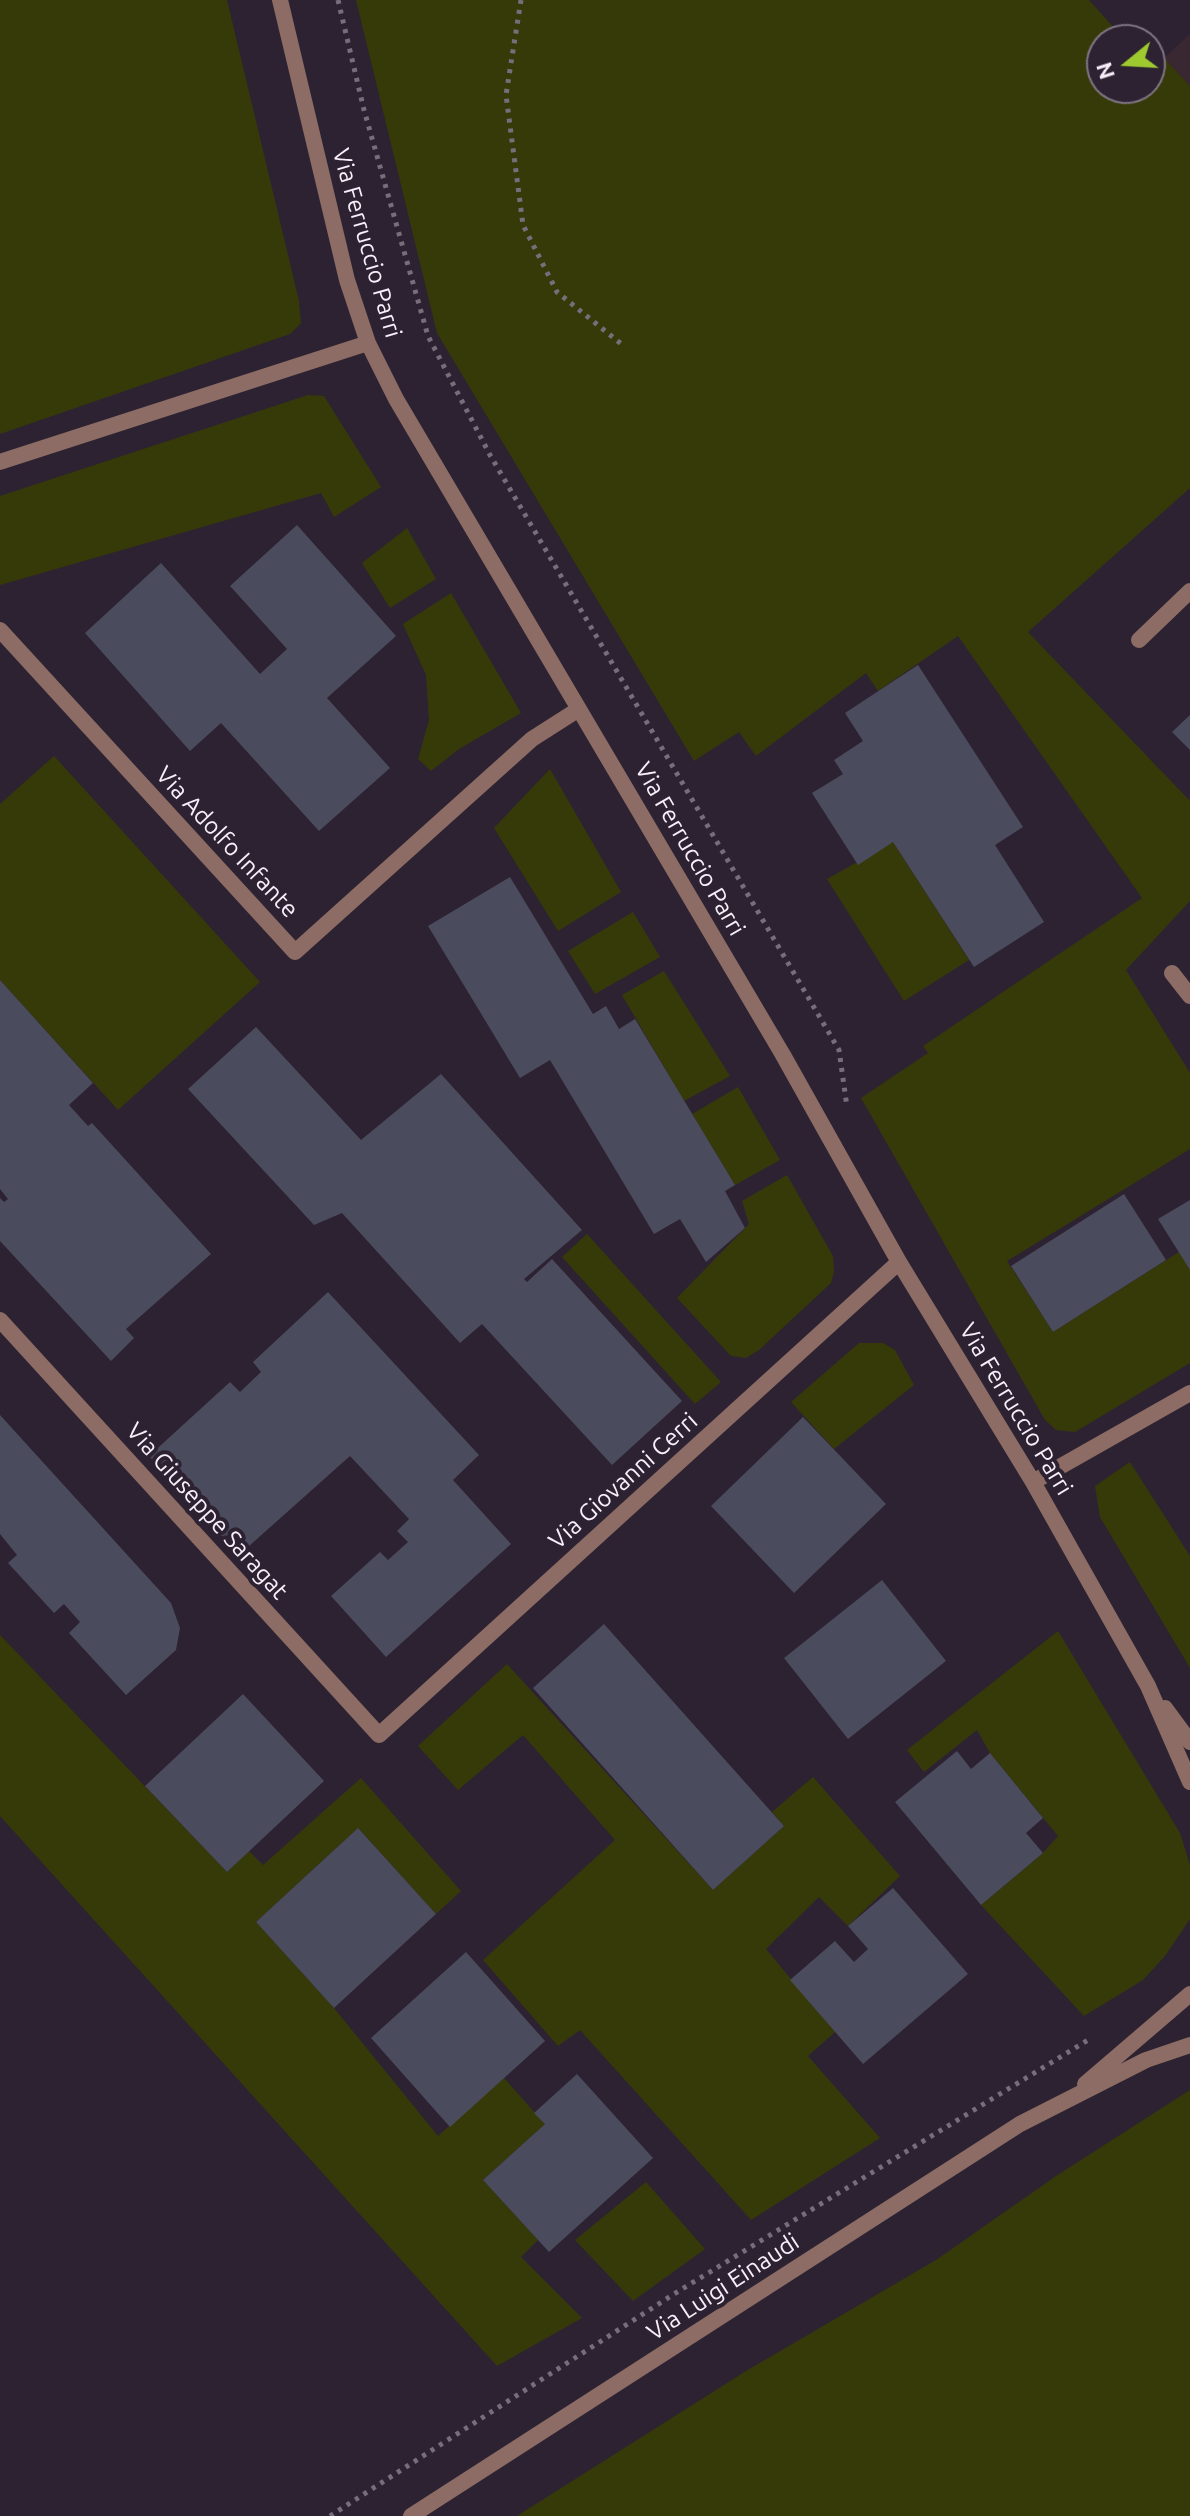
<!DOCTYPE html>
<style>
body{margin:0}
#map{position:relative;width:1190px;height:2516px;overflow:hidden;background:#2d2232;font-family:Ubuntu,sans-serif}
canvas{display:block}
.north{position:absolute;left:1086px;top:24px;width:80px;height:80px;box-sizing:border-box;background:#2d2232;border:2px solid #7e7482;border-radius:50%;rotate:252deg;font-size:22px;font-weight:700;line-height:32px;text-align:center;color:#f7f0fb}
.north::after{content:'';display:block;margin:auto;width:28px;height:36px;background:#9eca2f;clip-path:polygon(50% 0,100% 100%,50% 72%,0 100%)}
</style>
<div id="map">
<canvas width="1190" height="2516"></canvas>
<div class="north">N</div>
</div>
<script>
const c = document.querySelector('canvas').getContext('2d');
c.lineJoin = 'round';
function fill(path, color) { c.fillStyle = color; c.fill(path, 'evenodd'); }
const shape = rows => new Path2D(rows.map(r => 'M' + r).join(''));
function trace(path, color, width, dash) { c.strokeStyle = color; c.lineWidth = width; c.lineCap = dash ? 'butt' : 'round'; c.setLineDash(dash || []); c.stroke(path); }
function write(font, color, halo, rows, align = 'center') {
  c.font = font + ' Ubuntu,sans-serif'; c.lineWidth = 8; c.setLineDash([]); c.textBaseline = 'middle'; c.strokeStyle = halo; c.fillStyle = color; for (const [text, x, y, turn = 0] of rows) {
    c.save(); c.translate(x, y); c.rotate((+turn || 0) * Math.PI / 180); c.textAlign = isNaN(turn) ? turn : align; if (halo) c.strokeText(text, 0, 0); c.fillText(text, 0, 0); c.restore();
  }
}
const education = shape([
 [1190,34,1190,86,1164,58]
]);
const green = shape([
 [0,0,227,0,299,301,301,323,290,334,0,434],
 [356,0,1089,0,1125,40,1102,40,1102,88,1150,88,1150,69,1164,58,1190,86,1190,488,1028,632,1190,801,1190,901,1126,970,1190,1073,1190,1149,1007,1261,1053,1332,1179,1252,1190,1270,1190,1363,1075,1432,1056,1430,1045,1420,861,1098,928,1053,923,1046,1142,898,958,636,878,691,866,673,756,756,739,732,694,761,437,333],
 [308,395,324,396,381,487,334,517,321,493,0,585,0,496],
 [407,528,436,579,390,608,362,563],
 [451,593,521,713,459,749,431,771,418,759,429,720,426,675,403,624],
 [54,756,260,982,118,1110,0,980,0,804],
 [550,769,621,892,558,931,494,828],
 [893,842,969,960,904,1001,827,879],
 [633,912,660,957,595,994,568,951],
 [664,971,730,1076,684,1101,622,995],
 [738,1087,780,1160,735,1185,692,1114],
 [787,1175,833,1256,834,1272,831,1283,759,1350,746,1358,731,1356,677,1298,749,1224,742,1201],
 [587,1234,721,1382,695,1404,562,1257],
 [859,1343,883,1343,895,1350,914,1385,834,1449,791,1402],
 [1130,1462,1190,1556,1190,1668,1100,1517,1095,1486],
 [1058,1631,1180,1833,1190,1865,1190,1919,1165,1956,1143,1980,1084,2016,981,1905,1043,1853,1058,1836,990,1753,977,1730,924,1772,907,1750],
 [0,1635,227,1872,249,1851,263,1865,361,1778,461,1891,436,1914,358,1828,256,1922,334,2008,438,2136,504,2078,545,2124,483,2180,538,2240,521,2257,582,2318,497,2366,0,1816],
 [507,1664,713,1890,784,1826,772,1812,813,1777,900,1876,848,1926,819,1897,766,1949,835,2032,808,2056,880,2138,751,2220,580,2030,558,2046,483,1960,615,1840,523,1735,458,1790,418,1746],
 [1190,2090,1190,2516,517,2516,746,2371,936,2260,1056,2176],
 [646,2182,705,2249,633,2301,575,2240]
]);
const building = shape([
 [297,525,396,636,327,698,390,768,319,831,221,723,190,751,85,633,161,563,260,674,287,649,230,586],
 [918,665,1023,827,995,845,1044,922,974,967,893,842,858,865,812,793,843,774,834,760,863,741,845,713],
 [1190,715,1190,750,1172,732],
 [510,877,593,1014,606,1006,619,1029,635,1019,735,1185,725,1191,745,1228,706,1262,680,1219,654,1234,550,1060,520,1078,428,926],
 [0,980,93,1083,69,1105,88,1126,92,1123,211,1254,126,1329,134,1338,111,1361,0,1241,0,1198,4,1202,8,1199,0,1189],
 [256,1027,361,1140,441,1074,582,1230,524,1279,527,1282,552,1259,682,1401,612,1465,482,1324,460,1343,342,1213,314,1225,188,1089],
 [1124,1194,1166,1260,1053,1332,1011,1266],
 [1190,1200,1190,1270,1158,1219],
 [328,1292,479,1455,453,1480,511,1544,386,1657,331,1596,380,1552,388,1560,408,1542,397,1531,409,1519,350,1456,239,1555,149,1456,230,1382,240,1392,261,1372,253,1362],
 [0,1415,171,1603,180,1628,176,1650,126,1695,69,1633,80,1622,64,1604,54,1613,8,1563,17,1555,0,1534],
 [803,1417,886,1504,794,1593,711,1506],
 [882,1580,946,1661,848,1739,784,1658],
 [604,1624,784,1826,713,1890,533,1688],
 [243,1694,324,1781,227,1872,145,1786],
 [957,1751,971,1769,990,1753,1043,1818,1026,1833,1043,1853,981,1905,895,1802],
 [358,1828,436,1914,334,2008,256,1922],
 [893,1888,968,1974,863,2064,790,1980,835,1941,854,1962,868,1949,848,1926],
 [466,1952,545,2041,450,2127,371,2038],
 [577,2074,653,2158,549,2252,483,2180,545,2124,534,2113]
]);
const path = shape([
 [338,0,364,110,428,336,490,455,839,1050,847,1107],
 [521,0,506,95,523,225,557,292,625,347],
 [330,2516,674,2294,1088,2040]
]);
const service = shape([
 [1139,640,1190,591],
 [1172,973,1190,996]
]);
const minor = shape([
 [280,0,347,280,368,343,396,399,783,1055,899,1262,1033,1482,1148,1686,1190,1782],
 [0,462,368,343],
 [0,630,295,952,532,739,579,709],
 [0,1320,379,1735,899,1262],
 [1033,1482,1190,1393],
 [1165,1708,1190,1742]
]);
const tertiary = shape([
 [1085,2084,1190,1994],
 [411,2516,1020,2124,1146,2060,1190,2045]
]);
const streetNames = [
 ["Via Ferruccio Parri",367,243,74],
 ["Via Adolfo Infante",227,842,47],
 ["Via Ferruccio Parri",690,849,60],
 ["Via Ferruccio Parri",1016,1409,59],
 ["Via Giovanni Cerri",623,1481,-42],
 ["Via Giuseppe Saragat",207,1511,48],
 ["Via Luigi Einaudi",723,2287,-33]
];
fill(education, '#392832');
fill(green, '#363a09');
fill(building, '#4b4b5e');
trace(path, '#776d7b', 5, [4, 6]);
trace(service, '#8c6c64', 16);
trace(minor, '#8c6c64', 16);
trace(tertiary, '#8c6c64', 16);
write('24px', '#f7f0fb', '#2d2232', streetNames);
</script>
